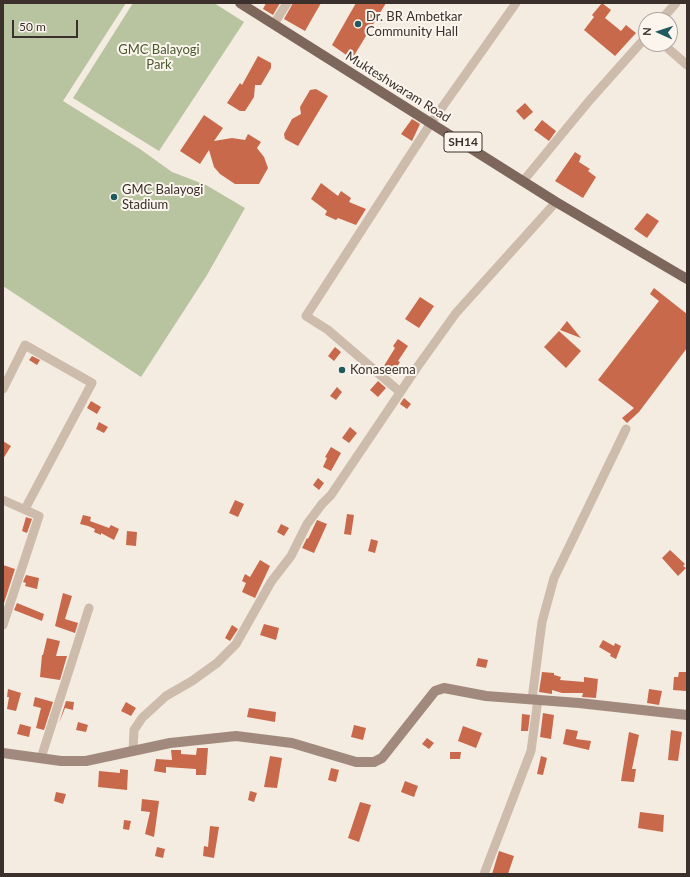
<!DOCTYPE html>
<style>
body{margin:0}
#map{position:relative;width:690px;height:877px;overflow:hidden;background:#f4ebe1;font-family:Lato,sans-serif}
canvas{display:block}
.frame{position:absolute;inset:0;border:4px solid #3b302b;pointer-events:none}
.north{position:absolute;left:638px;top:12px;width:40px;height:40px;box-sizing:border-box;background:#fbf5ee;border:1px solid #aea6a0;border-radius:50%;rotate:273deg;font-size:11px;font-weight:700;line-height:16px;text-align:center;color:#3b302b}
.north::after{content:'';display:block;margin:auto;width:14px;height:18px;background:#1f5a5e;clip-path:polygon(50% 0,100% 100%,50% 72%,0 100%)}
.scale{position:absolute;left:12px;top:20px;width:66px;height:18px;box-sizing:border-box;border:2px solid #3b302b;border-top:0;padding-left:5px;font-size:12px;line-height:14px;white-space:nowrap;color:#3b302b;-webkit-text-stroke:3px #fbf5ee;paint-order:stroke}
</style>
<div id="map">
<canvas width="690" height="877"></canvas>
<div class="frame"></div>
<div class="north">N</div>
<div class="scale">50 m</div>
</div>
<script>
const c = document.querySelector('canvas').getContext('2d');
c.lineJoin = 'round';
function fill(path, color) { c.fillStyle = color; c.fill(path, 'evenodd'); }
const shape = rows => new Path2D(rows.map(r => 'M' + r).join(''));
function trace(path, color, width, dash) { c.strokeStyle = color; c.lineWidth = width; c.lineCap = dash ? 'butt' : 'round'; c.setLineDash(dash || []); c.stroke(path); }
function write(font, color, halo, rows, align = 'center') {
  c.font = font + ' Lato,sans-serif'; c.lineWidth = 4; c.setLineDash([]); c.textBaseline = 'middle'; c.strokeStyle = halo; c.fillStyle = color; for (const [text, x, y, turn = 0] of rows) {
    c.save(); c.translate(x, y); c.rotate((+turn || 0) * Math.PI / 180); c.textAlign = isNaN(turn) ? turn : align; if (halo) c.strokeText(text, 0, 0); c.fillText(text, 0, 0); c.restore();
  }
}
const green = shape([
 [4,3,126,3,63,101,140,149,172,172,206,185,245,208,207,275,141,377,3,286],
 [133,3,214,3,244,22,159,151,73,98]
]);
const building = shape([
 [266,3,280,3,273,15,263,9],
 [293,3,321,3,305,31,284,19],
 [356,3,386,3,352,59,332,45],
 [602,3,611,10,605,18,621,31,626,25,636,33,615,56,584,30,594,17,592,15],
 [258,56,271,63,271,68,261,85,255,85,254,97,245,111,240,111,227,103,240,83,242,85],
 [316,89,328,96,298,146,285,139,284,134,292,119,301,114,300,107,310,90],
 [525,103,533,112,524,120,516,111],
 [204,115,223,128,214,141,232,138,245,140,248,134,261,142,257,148,264,157,268,168,259,184,235,184,220,174,214,167,209,150,200,164,180,151],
 [412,119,420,124,412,141,401,134],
 [542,120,556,131,549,141,534,130],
 [575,152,581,156,579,162,590,169,588,171,596,177,583,198,555,181],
 [321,183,338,196,341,191,351,198,349,202,366,209,356,225,338,218,336,220,325,215,327,211,311,199],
 [647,213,659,221,647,238,634,229],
 [654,288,687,314,687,348,639,412,627,423,622,418,634,408,598,380,659,301,650,294],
 [420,297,434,306,419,328,405,319],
 [567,321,581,338,560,330],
 [559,331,581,351,566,368,544,347],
 [398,339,408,346,398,361,400,362,391,376,382,369,395,348,393,346],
 [335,347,341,352,334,361,328,356],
 [32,356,40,360,37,365,29,360],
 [378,381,386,388,378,397,370,390],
 [337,387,342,392,336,400,330,396],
 [404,398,411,404,407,409,400,404],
 [91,401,101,407,97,414,87,408],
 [99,422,108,427,104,433,96,429],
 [350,427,357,433,349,443,342,438],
 [3,441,11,446,3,459],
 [331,447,341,453,331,471,323,467,327,458,325,457],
 [318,478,324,483,319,490,313,485],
 [235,500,244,504,238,517,229,513],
 [347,514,354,515,351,535,344,534],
 [83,515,91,517,90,521,109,528,111,525,119,529,114,540,101,533,101,535,94,532,95,529,88,526,80,524],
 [26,517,32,519,27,533,22,531],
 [317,520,327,524,314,553,302,548,307,538,308,539],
 [281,524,289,528,284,536,277,532],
 [127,531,137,532,136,546,126,545],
 [371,539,378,541,375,553,368,551],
 [670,550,685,564,683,566,686,568,678,576,662,558],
 [260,560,270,566,255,598,242,592,246,583,242,581,245,574,250,577],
 [3,565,15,569,3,606],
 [26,575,39,578,37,589,25,586,26,583,23,582],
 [63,593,72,596,65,619,78,623,75,633,55,626],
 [17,603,44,614,42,621,14,610],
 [264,624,279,628,276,640,260,635],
 [232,625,238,629,230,641,225,638],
 [47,638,60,641,56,656,67,656,60,680,40,677,42,655,43,655],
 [603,640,614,646,615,643,621,646,616,659,610,656,611,654,599,647],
 [478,658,488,660,486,668,476,666],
 [542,672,554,673,554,675,561,677,560,680,584,682,584,677,598,679,596,698,582,697,583,693,562,693,552,690,552,694,539,692],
 [679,672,687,672,686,691,673,690,674,677,678,677],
 [8,689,21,693,16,711,7,709,9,697,7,697],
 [649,689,662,691,659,705,647,703],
 [35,697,53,702,44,730,36,728,41,708,33,706],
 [66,701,74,702,73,710,65,708,59,723],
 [126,702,136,708,131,716,121,711],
 [249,708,276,712,275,722,247,717],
 [543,713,554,715,551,739,540,737],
 [522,714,530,715,528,731,521,731],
 [78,722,88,725,86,732,76,730],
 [20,724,31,727,29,737,17,734],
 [354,725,366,728,363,740,351,737],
 [463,726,482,733,476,748,458,741],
 [566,729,578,731,576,739,591,741,589,750,563,744],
 [671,730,682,732,678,761,668,760],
 [629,732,639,735,632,769,636,769,634,782,621,781],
 [427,738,434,743,429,749,422,744],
 [197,748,208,748,206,775,196,775,196,769,166,767,166,773,154,771,156,759,172,760,171,750,181,750,181,754,196,755],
 [450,752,461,752,460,759,450,759],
 [270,756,282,758,277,788,264,787],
 [541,756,547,758,543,775,537,774],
 [331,768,339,770,336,782,328,780],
 [120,769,128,770,127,790,98,787,99,771,120,773],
 [405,781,418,786,414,797,401,792],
 [250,791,257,793,254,802,248,800],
 [56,792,66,794,63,804,54,801],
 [142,799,159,801,154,837,145,834,150,812,141,811],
 [360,802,371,805,359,842,348,838],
 [640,812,664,815,663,832,638,828],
 [124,820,131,821,129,830,123,829],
 [210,826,219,827,214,858,203,856,204,846,208,847],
 [157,847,165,849,163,858,155,856],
 [499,851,514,856,508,874,492,874]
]);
const street = shape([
 [661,20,676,3],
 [274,24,287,3],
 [663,44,687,65],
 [524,180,589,101,646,37],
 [3,389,25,345,92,383,25,509],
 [400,392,328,330,306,316,431,123,516,3],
 [3,500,39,516,3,625],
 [532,699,542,622,554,578,626,429],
 [133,751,134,730,142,718,166,696,192,681,217,663,236,644,271,582,291,556,307,524,322,504,331,495,418,366,456,313,556,202],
 [41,758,89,608],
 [484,874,531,751,538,699]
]);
const secondary = shape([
 [3,753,61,761,86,761,170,743,236,736,292,743,356,762,374,762,382,758,435,691,444,688,486,696,579,703,687,715]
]);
const primary = shape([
 [240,3,556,202,687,279]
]);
const markers = [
 [358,24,4,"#1f5a5e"],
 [114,197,4,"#1f5a5e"],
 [342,370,4,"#1f5a5e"]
];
const shields = [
 [463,142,38]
];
const shieldNames = [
 ["SH14",463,142]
];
const poiNames = [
 ["Dr. BR Ambetkar",366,17],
 ["Community Hall",366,32],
 ["GMC Balayogi",122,190],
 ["Stadium",122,205],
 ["Konaseema",350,370]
];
const parkNames = [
 ["GMC Balayogi",159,50],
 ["Park",159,65]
];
const streetNames = [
 ["Mukteshwaram Road",398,87,32]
];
fill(green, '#b8c4a0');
fill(building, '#c8694b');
trace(street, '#cdbbac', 9);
trace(secondary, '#a18a7d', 10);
trace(primary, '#7d675c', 10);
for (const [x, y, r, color] of markers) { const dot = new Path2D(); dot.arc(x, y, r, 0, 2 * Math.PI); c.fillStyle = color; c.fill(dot); trace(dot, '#fbf5ee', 1.5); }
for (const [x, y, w] of shields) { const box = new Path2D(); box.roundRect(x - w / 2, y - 10, w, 20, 3); c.fillStyle = '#fbf5ee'; c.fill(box); trace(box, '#3b302b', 1); }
write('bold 12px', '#3b302b', null, shieldNames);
write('13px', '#3b302b', '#fbf5ee', poiNames, 'left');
write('13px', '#4a5a2e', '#fbf5ee', parkNames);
write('13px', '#3b302b', '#fbf5ee', streetNames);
</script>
